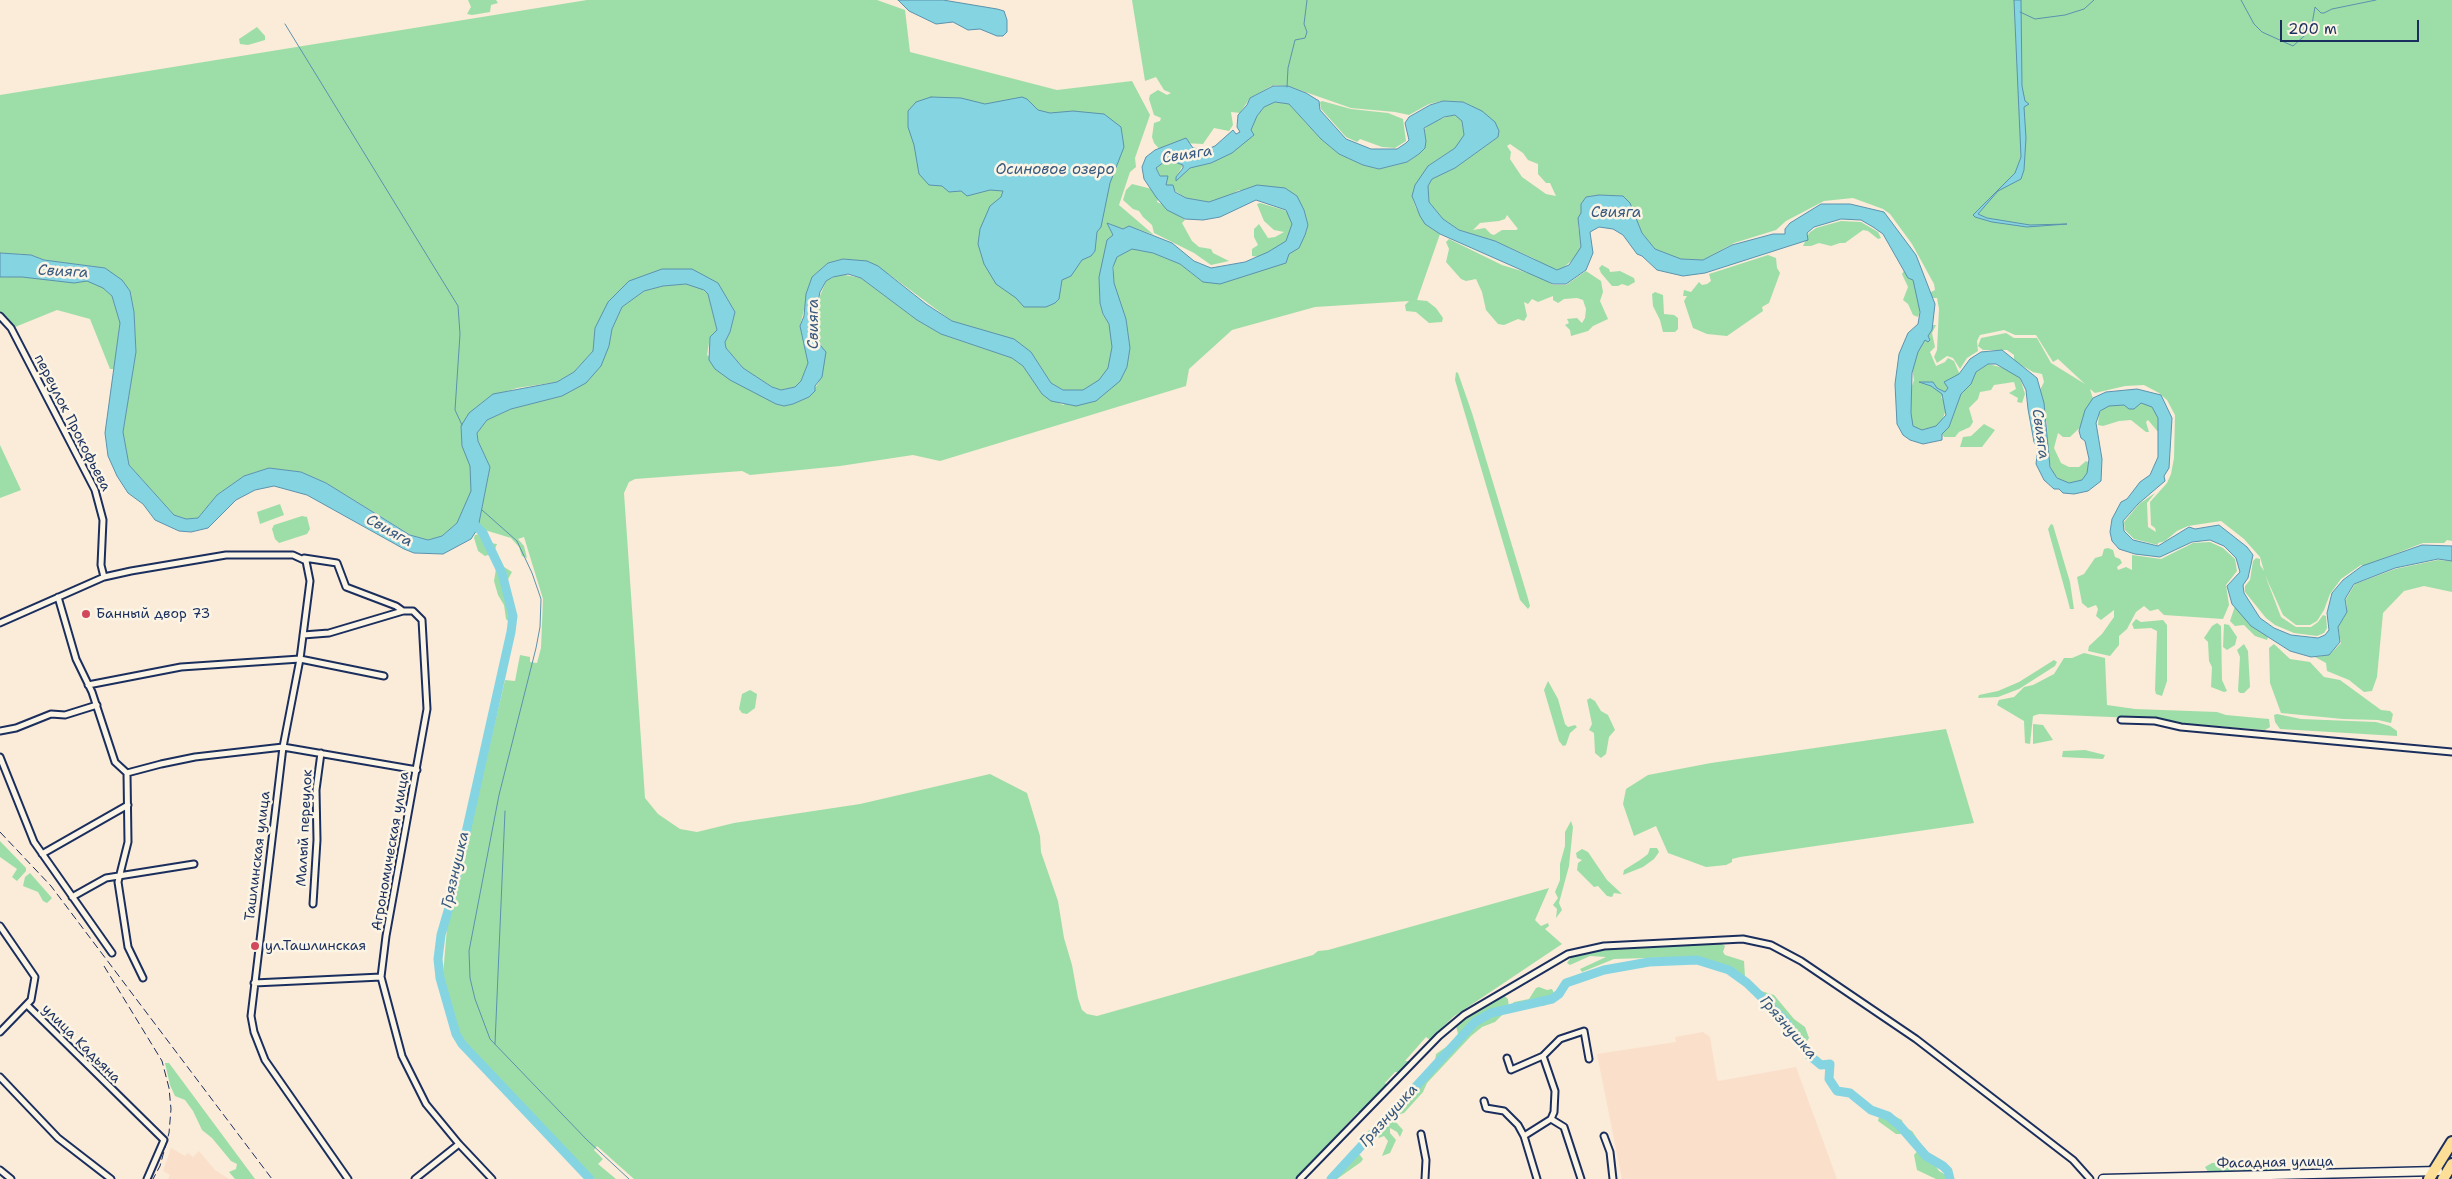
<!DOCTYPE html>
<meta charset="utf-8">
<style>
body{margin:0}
#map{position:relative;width:2452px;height:1179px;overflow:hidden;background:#fbebd9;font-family:"Shantell Sans",sans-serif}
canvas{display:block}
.scale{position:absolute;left:2280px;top:20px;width:139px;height:22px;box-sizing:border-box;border:2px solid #1b2f5e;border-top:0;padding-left:6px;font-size:15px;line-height:18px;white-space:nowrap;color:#1b2f5e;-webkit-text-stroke:4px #fcf5e5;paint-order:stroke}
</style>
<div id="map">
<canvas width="2452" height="1179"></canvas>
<div class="scale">200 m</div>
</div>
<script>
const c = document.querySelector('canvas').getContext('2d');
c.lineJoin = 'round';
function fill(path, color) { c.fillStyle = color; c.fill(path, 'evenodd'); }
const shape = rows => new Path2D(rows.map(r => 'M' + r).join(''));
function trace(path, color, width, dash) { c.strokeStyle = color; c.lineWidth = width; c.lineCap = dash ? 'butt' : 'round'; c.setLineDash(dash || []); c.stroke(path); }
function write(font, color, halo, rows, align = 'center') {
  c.font = font + ' "Shantell Sans",sans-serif'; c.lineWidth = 5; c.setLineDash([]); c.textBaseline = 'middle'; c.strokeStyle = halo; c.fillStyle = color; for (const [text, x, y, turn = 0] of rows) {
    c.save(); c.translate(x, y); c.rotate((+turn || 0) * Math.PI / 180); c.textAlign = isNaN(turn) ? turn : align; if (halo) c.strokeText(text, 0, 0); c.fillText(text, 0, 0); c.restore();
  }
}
const built = shape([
 [1703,1032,1710,1037,1717,1079,1719,1081,1796,1067,1837,1179,1622,1179,1597,1054,1676,1042,1675,1037],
 [171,1148,185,1156,188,1153,193,1157,199,1151,215,1170,229,1179,168,1179,170,1175,163,1171]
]);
const green = shape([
 [468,0,496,0,498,3,491,5,490,12,472,15,467,14,471,7],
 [587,0,877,0,905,10,910,52,1057,90,1132,81,1150,115,1135,158,1136,167,1130,172,1119,205,1154,235,1129,226,1123,229,1107,223,1113,235,1099,277,1100,303,1103,315,1109,324,1114,343,1106,377,1083,390,1063,390,1051,383,1031,352,952,321,890,275,843,259,828,263,812,277,800,326,808,363,801,381,795,387,781,390,772,387,743,368,726,348,725,342,730,332,735,312,718,283,696,273,662,269,595,328,593,351,574,372,557,382,517,388,489,397,474,409,472,457,474,489,457,523,442,536,428,540,411,535,326,483,301,472,269,468,244,476,217,495,198,518,186,519,174,515,129,465,123,432,136,352,134,312,130,291,105,268,44,260,31,255,0,253,0,95],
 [1132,0,2452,0,2452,541,2447,540,2444,543,2423,543,2366,565,2361,565,2341,579,2330,594,2324,610,2317,621,2310,625,2296,625,2283,615,2265,575,2281,617,2296,627,2311,627,2318,622,2323,615,2326,616,2327,628,2324,633,2317,636,2294,633,2275,625,2266,618,2245,592,2245,586,2250,580,2253,561,2256,558,2260,559,2260,565,2264,571,2260,557,2244,539,2221,521,2188,526,2177,531,2165,541,2158,543,2158,545,2134,539,2125,530,2124,522,2139,504,2155,493,2147,503,2148,527,2156,532,2155,528,2151,525,2150,502,2167,483,2171,474,2174,458,2175,415,2167,400,2159,393,2144,385,2125,386,2095,393,2090,389,2094,402,2087,421,2070,437,2063,437,2058,433,2054,448,2061,463,2069,467,2079,467,2086,461,2090,463,2088,476,2083,481,2075,484,2062,482,2052,472,2048,457,2047,423,2039,392,2044,382,2042,374,2033,372,2014,361,2014,355,2007,350,1983,350,1978,346,1981,338,2006,333,2014,338,2037,338,2051,363,2085,384,2058,359,2053,362,2036,335,2015,335,2004,330,1980,335,1977,341,1978,351,1967,358,1960,369,1953,358,1947,356,1937,363,1934,357,1937,350,1939,309,1937,298,1931,298,1931,292,1935,290,1934,284,1912,244,1890,214,1883,209,1853,198,1824,201,1786,221,1776,230,1734,243,1703,260,1681,259,1655,249,1642,233,1630,203,1623,196,1599,195,1586,197,1581,204,1581,213,1578,223,1581,247,1577,256,1563,268,1557,270,1549,268,1533,258,1495,241,1459,230,1443,219,1429,202,1428,186,1432,179,1455,168,1498,137,1472,106,1463,102,1442,101,1429,104,1409,115,1395,112,1351,108,1288,86,1273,85,1250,98,1240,113,1231,112,1233,125,1229,131,1214,128,1203,144,1183,143,1163,153,1154,143,1152,137,1154,123,1160,121,1161,118,1154,115,1149,99,1150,95,1158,90,1167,95,1171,93,1164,90,1156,77,1145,81],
 [1510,144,1523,153,1528,160,1538,164,1538,174,1546,183,1550,183,1556,196,1546,194,1522,177,1510,159,1511,152,1507,146],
 [1507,215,1518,229,1516,230,1502,230,1494,235,1491,234,1485,228,1473,230,1480,223,1499,221,1505,219],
 [257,27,265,36,265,40,248,45,240,44,239,39],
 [1322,101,1351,109,1388,113,1403,119,1406,141,1395,148,1382,147,1360,139,1357,142,1346,137,1321,109,1320,102],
 [1275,102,1289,104,1321,139,1339,154,1363,165,1379,169,1407,162,1419,154,1423,131,1430,123,1452,115,1458,116,1462,121,1464,135,1460,143,1455,148,1428,166,1413,192,1413,200,1416,208,1432,229,1440,234,1417,300,1427,301,1436,308,1443,318,1442,322,1429,323,1416,312,1406,311,1405,305,1409,301,1315,307,1232,330,1189,369,1186,386,940,461,913,455,840,466,750,475,742,471,635,479,629,482,624,493,645,798,658,814,680,829,697,832,734,823,860,804,990,774,1027,793,1040,836,1041,852,1058,901,1064,938,1072,965,1078,998,1082,1010,1087,1014,1097,1016,1313,955,1318,951,1328,950,1549,888,1535,920,1541,926,1548,923,1549,926,1545,929,1562,944,1453,1017,1430,1040,1426,1037,1405,1061,1409,1061,1409,1064,1400,1072,1395,1072,1385,1083,1387,1086,1385,1090,1363,1112,1358,1112,1296,1179,634,1179,597,1146,594,1150,603,1159,598,1164,616,1179,595,1179,542,1127,464,1043,459,1035,443,975,447,928,505,680,515,681,520,655,530,657,530,662,537,663,541,648,543,599,524,537,518,539,524,546,527,558,522,556,519,547,511,538,478,528,490,467,478,441,477,433,487,420,511,409,562,396,609,346,612,329,622,307,644,291,663,286,686,284,699,287,708,294,717,330,710,337,707,355,776,404,784,406,793,404,809,397,819,382,821,348,817,323,818,301,826,281,840,274,861,278,917,320,941,334,1012,358,1023,366,1042,394,1063,405,1127,367,1130,348,1126,319,1114,284,1114,259,1131,248,1153,253,1180,264,1203,282,1288,254,1305,235,1308,225,1304,210,1239,190,1225,198,1209,202,1186,198,1166,185,1156,168,1164,162,1173,161,1183,165,1176,177,1190,168,1211,163,1250,131,1257,116,1264,107],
 [1132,184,1156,190,1159,196,1157,202,1170,208,1185,220,1182,223,1192,241,1199,247,1211,249,1213,253,1229,261,1211,265,1194,253,1154,233,1152,225,1143,217,1139,211,1133,209,1123,200,1126,190],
 [1260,203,1284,210,1290,214,1295,226,1287,242,1260,257,1252,256,1252,249,1258,245,1254,237,1254,229,1259,224,1268,238,1275,237,1284,232,1274,230,1264,221,1257,204],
 [1841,221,1861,222,1878,232,1881,238,1878,239,1868,231,1863,230,1845,243,1840,243,1831,246,1819,243,1811,246,1803,246,1809,233,1816,228],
 [1449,239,1502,265,1541,277,1553,285,1566,285,1586,271,1601,281,1603,292,1600,301,1608,319,1593,326,1588,331,1571,336,1570,330,1565,325,1569,323,1567,319,1577,318,1582,323,1585,318,1586,309,1583,300,1577,298,1564,299,1558,303,1553,300,1553,296,1538,302,1532,299,1528,304,1524,302,1527,316,1524,321,1518,319,1504,325,1498,324,1486,310,1482,292,1476,279,1466,281,1461,279,1446,262,1449,249,1446,242],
 [1768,255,1776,258,1777,268,1780,273,1769,303,1762,307,1763,311,1727,336,1707,334,1693,328,1684,301,1687,296,1683,296,1684,290,1691,292,1699,282,1702,285,1707,284,1711,281,1709,274],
 [1602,265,1609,269,1610,272,1620,271,1634,278,1635,282,1628,286,1622,284,1618,286,1612,286,1601,273,1599,268],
 [1905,269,1915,283,1921,307,1918,317,1913,315,1908,304,1903,300,1908,287,1902,274],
 [0,277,37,277,91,280,103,288,112,296,120,323,114,369,110,369,90,319,57,310,15,327,11,325,0,314],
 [1655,292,1663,295,1664,314,1674,315,1678,318,1678,329,1675,332,1663,332,1660,320,1653,306,1652,294],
 [1933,325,1936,325,1932,333,1935,347,1930,352,1936,366,1945,362,1948,358,1954,361,1960,375,1949,384,1947,391,1941,397,1946,403,1946,410,1941,423,1927,432,1912,429,1908,418,1909,395,1914,380,1912,368,1915,356],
 [1988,364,2008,369,2020,378,2025,394,2022,403,2017,402,2018,398,2009,393,2016,389,2014,382,1994,385,1991,390,1980,392,1978,399,1969,408,1973,422,1970,427,1959,432,1955,437,1944,437,1942,434,1949,427,1961,393,1970,384,1976,372],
 [1456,372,1458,373,1472,413,1527,595,1530,606,1528,609,1520,600,1455,380],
 [2145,399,2160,414,2159,433,2148,420,2146,422,2149,432,2146,432,2131,420,2119,421,2103,426,2098,425,2099,413,2105,407,2114,403],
 [1984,424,1995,430,1982,447,1960,447,1963,437,1971,436],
 [0,445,21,490,0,498],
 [280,504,284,515,260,524,257,512],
 [302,516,307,517,310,529,307,534,279,543,275,539,272,529,274,525],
 [2051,524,2053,525,2070,582,2074,609,2070,609,2068,601,2048,529],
 [480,534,490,543,497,544,495,549,504,567,512,572,507,581,515,619,509,622,506,619,504,605,498,595,494,581,496,569,493,559,488,555,485,556,478,551,474,538,475,535],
 [2210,542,2223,548,2235,559,2237,571,2226,585,2229,605,2223,619,2164,615,2158,609,2150,611,2144,606,2136,612,2127,629,2119,636,2119,645,2110,656,2088,651,2089,646,2102,634,2114,617,2114,610,2101,620,2096,616,2098,609,2096,605,2088,608,2082,603,2077,577,2084,574,2095,558,2102,556,2104,549,2108,548,2113,550,2115,557,2120,559,2122,563,2117,567,2118,570,2126,567,2132,570,2132,555,2161,559,2193,543],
 [2438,560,2452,561,2452,592,2424,586,2404,591,2383,613,2377,677,2372,691,2364,692,2349,680,2327,671,2326,663,2315,657,2329,655,2341,643,2338,627,2347,612,2346,599,2355,584,2395,569],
 [2235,606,2268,637,2267,640,2255,636,2244,625,2235,626,2230,621],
 [2136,619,2141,622,2163,620,2167,625,2167,681,2162,696,2156,694,2155,690,2157,631,2151,628,2134,629,2132,624],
 [2217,623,2221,626,2222,680,2227,691,2224,692,2211,687,2212,667,2209,661,2208,642,2204,638,2212,626],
 [2224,624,2229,625,2237,637,2235,645,2227,650,2223,647],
 [2244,644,2248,651,2250,687,2244,693,2240,693,2238,691,2240,657,2237,650],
 [2274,644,2290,659,2310,662,2324,677,2340,680,2381,710,2390,711,2393,714,2391,723,2378,720,2343,719,2281,713,2270,683,2269,648],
 [2084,653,2105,658,2107,705,2135,709,2217,712,2226,715,2269,719,2270,727,2265,730,2180,723,2159,719,2039,714,2033,716,2030,744,2025,743,2024,721,1997,705,1999,700,2014,697,2024,687,2033,685,2054,674,2064,658,2072,658],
 [2054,660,2057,662,2055,666,2019,689,1998,697,1978,698,1979,695,1998,691,2019,682],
 [1548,681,1558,699,1565,724,1568,727,1575,725,1577,727,1570,733,1566,745,1563,746,1559,741,1544,690],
 [750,690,757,694,755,708,747,714,742,713,739,709,742,694],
 [1590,698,1595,701,1601,711,1608,715,1615,730,1609,737,1606,754,1601,758,1595,753,1594,733,1589,730,1592,724,1587,700],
 [2277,714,2301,719,2376,722,2390,726,2397,731,2397,736,2280,729,2275,722,2274,715],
 [2033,724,2043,725,2053,740,2033,744],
 [1946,729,1974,823,1740,857,1732,859,1732,862,1726,865,1706,867,1668,853,1656,826,1634,836,1623,804,1626,789,1648,775,1711,763],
 [2085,750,2105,755,2103,759,2062,757,2063,751],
 [1571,821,1573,827,1569,866,1559,903,1562,910,1556,918,1557,909,1553,905,1558,898,1555,892,1560,880,1560,864,1565,846,1565,832],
 [0,841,26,868,26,871,17,881,12,877,17,869,0,857],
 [1650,848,1657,848,1659,852,1654,859,1643,867,1623,875,1624,870,1640,860,1648,854],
 [1582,849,1588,852,1607,880,1622,894,1614,893,1612,897,1607,896,1598,886,1594,887,1577,870,1578,863,1582,860,1577,858,1576,853],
 [30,873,52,898,47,903,43,901,38,892,23,886,25,877],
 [1722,944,1725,946,1723,952,1725,955,1744,961,1745,977,1714,963,1680,957,1614,959,1582,972,1580,969,1606,957,1590,956,1570,965,1567,963,1572,956,1597,950,1645,945],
 [1539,987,1547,990,1552,989,1556,998,1548,1001,1544,1006,1536,1003,1522,1010,1514,1008,1512,1004,1514,1002,1529,999,1536,988],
 [1761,991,1774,995,1794,1019,1805,1027,1809,1038,1807,1041,1803,1041,1795,1032,1785,1014,1761,995],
 [1502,994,1508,999,1509,1008,1495,1022,1482,1027,1471,1036,1427,1083,1423,1092,1414,1102,1404,1113,1400,1114,1397,1110,1400,1102,1411,1086,1435,1061,1436,1054,1449,1045,1458,1034,1456,1026,1457,1024],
 [165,1063,169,1063,255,1179,235,1179,229,1172,236,1169,237,1164,231,1161,212,1138,202,1130,193,1111,185,1100,175,1096,170,1085],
 [1894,1116,1902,1120,1904,1127,1912,1131,1939,1171,1953,1179,1936,1179,1917,1170,1914,1155,1920,1148,1906,1134,1896,1134,1878,1121,1879,1117,1890,1119],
 [1383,1119,1394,1120,1403,1130,1400,1137,1397,1132,1390,1128,1390,1133,1396,1140,1390,1153,1382,1156,1388,1141,1384,1136,1376,1139,1368,1149,1361,1144,1368,1131],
 [1356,1155,1360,1155,1363,1159,1361,1162,1337,1179,1329,1179,1344,1160,1355,1159],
 [2249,1160,2268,1163,2283,1169,2264,1172,2237,1170,2219,1174,2208,1172,2205,1167,2212,1163]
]);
const water = shape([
 [898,0,943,0,997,9,1004,11,1007,20,1007,32,1003,36,997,36,980,29,968,30,953,22,936,24,909,11,898,0],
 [2014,0,2021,0,2022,86,2025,101,2029,104,2024,107,2026,138,2024,170,2021,179,1998,191,1978,214,1987,218,2030,225,2067,224,2027,227,1992,222,1975,217,1973,215,2015,173,2021,157,2014,0],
 [1273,86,1288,86,1306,93,1319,101,1320,110,1346,139,1371,149,1397,149,1406,143,1409,140,1405,123,1409,117,1430,105,1443,101,1463,102,1482,111,1495,122,1499,131,1498,137,1455,168,1432,179,1428,186,1429,202,1443,219,1459,230,1495,241,1557,270,1569,265,1581,247,1578,218,1581,213,1581,204,1586,197,1599,195,1623,196,1630,203,1642,233,1655,249,1681,259,1703,260,1732,245,1773,234,1785,234,1785,229,1790,223,1821,204,1850,204,1884,212,1916,255,1935,304,1932,330,1928,336,1930,340,1928,342,1925,340,1918,352,1912,373,1911,413,1913,426,1922,430,1936,426,1946,415,1942,394,1931,386,1919,382,1933,382,1937,388,1945,392,1948,388,1944,382,1959,374,1970,359,1981,352,2002,350,2037,378,2044,403,2050,467,2057,478,2069,483,2082,480,2087,473,2089,459,2085,441,2081,438,2079,431,2085,410,2093,398,2106,392,2137,389,2161,395,2172,418,2169,468,2164,476,2165,481,2138,504,2123,521,2124,531,2133,540,2158,546,2189,527,2195,529,2219,525,2247,547,2253,555,2248,578,2243,585,2244,593,2260,618,2274,628,2291,635,2318,638,2325,635,2329,630,2327,613,2332,593,2343,580,2362,566,2422,545,2452,546,2452,561,2438,559,2395,568,2354,584,2345,599,2347,612,2338,627,2340,642,2329,655,2311,657,2290,651,2251,626,2232,604,2227,586,2240,572,2236,558,2224,546,2210,540,2192,542,2160,557,2135,554,2119,549,2112,541,2110,532,2112,519,2121,502,2127,499,2140,482,2150,475,2158,457,2158,418,2152,407,2141,403,2134,409,2129,409,2124,405,2109,406,2100,411,2096,423,2102,459,2101,481,2088,491,2074,494,2063,493,2059,489,2054,489,2044,480,2036,464,2038,448,2034,442,2028,409,2026,390,2020,378,1996,364,1988,364,1976,372,1971,384,1961,394,1949,427,1942,434,1942,440,1923,444,1910,440,1903,435,1897,424,1895,384,1899,354,1908,333,1918,324,1920,312,1913,280,1908,278,1883,234,1873,227,1861,220,1841,219,1814,227,1807,233,1808,240,1705,273,1683,276,1657,270,1642,256,1637,254,1623,235,1613,229,1599,227,1590,232,1593,253,1586,270,1566,284,1553,284,1440,234,1425,224,1420,216,1412,196,1415,185,1428,166,1455,148,1464,135,1462,121,1455,115,1444,117,1424,128,1426,141,1425,148,1419,154,1407,162,1379,169,1363,165,1339,154,1321,139,1289,104,1275,102,1264,107,1257,116,1251,130,1254,135,1232,153,1211,163,1190,168,1176,181,1176,177,1183,168,1183,165,1172,161,1164,162,1156,168,1160,176,1168,176,1166,185,1173,185,1175,192,1186,198,1209,202,1257,185,1285,188,1297,196,1304,210,1308,225,1305,235,1299,248,1289,254,1286,263,1220,284,1203,282,1180,264,1153,253,1132,249,1117,257,1113,267,1114,283,1126,319,1130,348,1127,367,1120,381,1096,401,1076,406,1051,401,1042,394,1023,366,1012,358,941,334,917,320,861,278,848,274,833,277,826,281,820,292,817,306,817,323,820,345,826,352,822,377,815,386,815,391,809,397,793,404,784,406,776,404,730,380,715,369,709,360,710,337,717,330,708,294,704,290,686,284,663,286,644,291,622,307,612,329,609,346,601,366,586,383,562,396,511,409,487,420,477,433,478,441,490,467,478,528,471,539,443,554,414,553,404,549,307,495,274,486,255,490,236,500,208,528,191,532,179,531,155,520,143,504,128,493,117,476,108,456,105,433,120,323,112,296,103,288,87,281,74,283,22,277,0,277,0,253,31,255,44,260,105,268,122,280,130,291,134,312,136,352,123,432,129,465,174,515,186,519,198,518,217,495,244,476,269,468,301,472,326,483,410,535,428,540,442,536,457,523,471,491,470,466,462,446,461,426,469,413,493,394,557,382,574,372,593,351,595,328,608,302,629,281,662,269,692,269,718,283,735,312,730,332,725,342,726,348,743,368,772,387,781,390,795,387,801,381,808,363,800,326,804,316,806,294,812,277,828,263,843,259,867,261,878,266,926,304,952,321,1014,339,1031,352,1051,383,1063,390,1083,390,1099,380,1108,368,1112,347,1109,324,1103,314,1100,303,1099,277,1107,240,1113,235,1107,223,1123,229,1129,226,1172,243,1194,261,1211,268,1245,262,1268,252,1286,241,1292,224,1286,210,1256,200,1220,217,1203,220,1185,219,1167,210,1156,197,1144,179,1142,167,1146,157,1155,150,1186,138,1193,148,1205,150,1215,146,1233,130,1236,134,1240,132,1237,127,1238,115,1247,105,1250,98,1273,86],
 [931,97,961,98,985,104,1022,97,1027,99,1038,110,1050,113,1073,111,1104,114,1121,127,1124,147,1110,183,1101,227,1097,232,1095,251,1091,256,1082,260,1071,276,1062,280,1059,299,1055,303,1046,307,1024,307,1016,298,996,284,984,264,978,244,980,229,990,206,1001,197,1003,191,990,190,967,196,961,191,949,192,942,186,929,185,919,174,914,145,908,127,908,111,916,102,931,97]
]);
const stream = shape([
 [2241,0,2254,24,2262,32,2293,46,2311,30,2315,7,2321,13,2324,13,2332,9,2376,0],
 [2020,12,2035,19,2065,15,2084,9,2094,0],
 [285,24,458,306,460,334,455,410,462,425],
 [1287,87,1288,68,1295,40,1305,38,1307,32,1304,24,1307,0],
 [482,510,517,541,532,573,541,599,540,627,536,648,499,795,469,951,470,978,475,999,490,1039,587,1140,629,1179],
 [495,1044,505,811]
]);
const river = shape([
 [471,521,483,533,502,573,513,616,511,632,450,904,441,935,438,959,440,978,456,1034,462,1044,590,1179],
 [1331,1179,1475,1022,1491,1013,1552,999,1559,994,1566,983,1604,970,1649,962,1697,960,1729,970,1747,983,1784,1019,1809,1055,1821,1065,1830,1064,1829,1079,1837,1091,1850,1093,1871,1110,1888,1116,1900,1126,1926,1156,1943,1166,1948,1171,1950,1179]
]);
const street = shape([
 [0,316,11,328,95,490,103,520,101,565,104,577],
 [304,558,337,563,346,587,396,606,403,611],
 [58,597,76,659,92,692,115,762,127,773,128,842,118,882,128,947,143,978],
 [0,623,104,577,131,571,226,555,293,555,306,561,310,581,300,659,283,747,251,1016,254,1032,265,1060,348,1179],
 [303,635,329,633,403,611,413,611,422,620,427,709,386,936,381,977,402,1056,426,1104,459,1144,492,1179],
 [88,685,181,667,300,659,384,676],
 [2121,720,2155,721,2181,727,2452,752],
 [0,731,16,728,51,714,65,715,97,705],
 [0,757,34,842,112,953],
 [127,773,161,764,195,757,283,747,417,770],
 [42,854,128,805],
 [72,897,106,878,194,864],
 [313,904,317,840,316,790,321,753],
 [0,926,35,977,31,1000,0,1032],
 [254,983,381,977],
 [28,1006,164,1140,147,1179],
 [1507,1058,1511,1070,1543,1056,1560,1039,1584,1031,1589,1059],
 [0,1077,58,1138,111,1179],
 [1484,1101,1486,1108,1504,1111,1518,1125,1524,1136,1537,1179],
 [1551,1119,1564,1127,1581,1179],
 [1421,1134,1426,1160,1425,1179],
 [1524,1136,1551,1119,1554,1112,1555,1091,1543,1056],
 [1604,1136,1610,1152,1613,1179],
 [0,1170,11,1179],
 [415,1179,459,1144],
 [1300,1179,1439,1036,1464,1015,1568,954,1604,946,1743,939,1771,945,1801,961,1916,1039,2073,1160,2090,1179]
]);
const secondary = shape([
 [2103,1179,2438,1171]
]);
const highway = shape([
 [2429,1179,2452,1142],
 [2443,1179,2452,1164]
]);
const rail = shape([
 [0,832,51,886,272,1179],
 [104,966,162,1061,169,1088,171,1109,169,1133,160,1166,153,1179]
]);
const markers = [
 [86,614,5,"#d1495b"],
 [255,946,5,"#d1495b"]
];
const streetNames = [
 ["переулок Прокофьева",72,423,63],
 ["Малый переулок",305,828,-87],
 ["Агрономическая улица",391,851,-80],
 ["Ташлинская улица",258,856,-83],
 ["улица Кадьяна",81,1044,45],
 ["Фасадная улица",2275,1163,-1]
];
const poiNames = [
 ["Банный двор 73",96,614],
 ["ул.Ташлинская",265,946]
];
const waterNames = [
 ["Свияга",1187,155,-9],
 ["Осиновое озеро",1055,170],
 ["Свияга",1616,213],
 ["Свияга",63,272,3],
 ["Свияга",814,324,-90],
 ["Свияга",2040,434,82],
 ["Свияга",389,531,29],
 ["Грязнушка",456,870,-77],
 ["Грязнушка",1788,1028,49],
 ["Грязнушка",1389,1116,-48]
];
fill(built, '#fadfcb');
fill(green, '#9ddea8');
fill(water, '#85d4e2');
trace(water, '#5b92ad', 1);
trace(stream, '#5b92ad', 1);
trace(river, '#85d4e2', 9);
trace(street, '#1b2f5e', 9);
trace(secondary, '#1b2f5e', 11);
trace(highway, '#1b2f5e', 14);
trace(street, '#fcf5e5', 5);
trace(secondary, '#fcf5e5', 8);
trace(highway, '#fdde96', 10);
trace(rail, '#1b2f5e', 1, [8, 4]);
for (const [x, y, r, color] of markers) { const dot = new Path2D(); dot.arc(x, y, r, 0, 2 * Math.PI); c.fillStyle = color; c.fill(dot); trace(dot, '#fcf5e5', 2); }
write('14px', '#1b2f5e', '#fcf5e5', streetNames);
write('14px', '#1b2f5e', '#fcf5e5', poiNames, 'left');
write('italic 15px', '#36587f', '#fcf5e5', waterNames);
</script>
